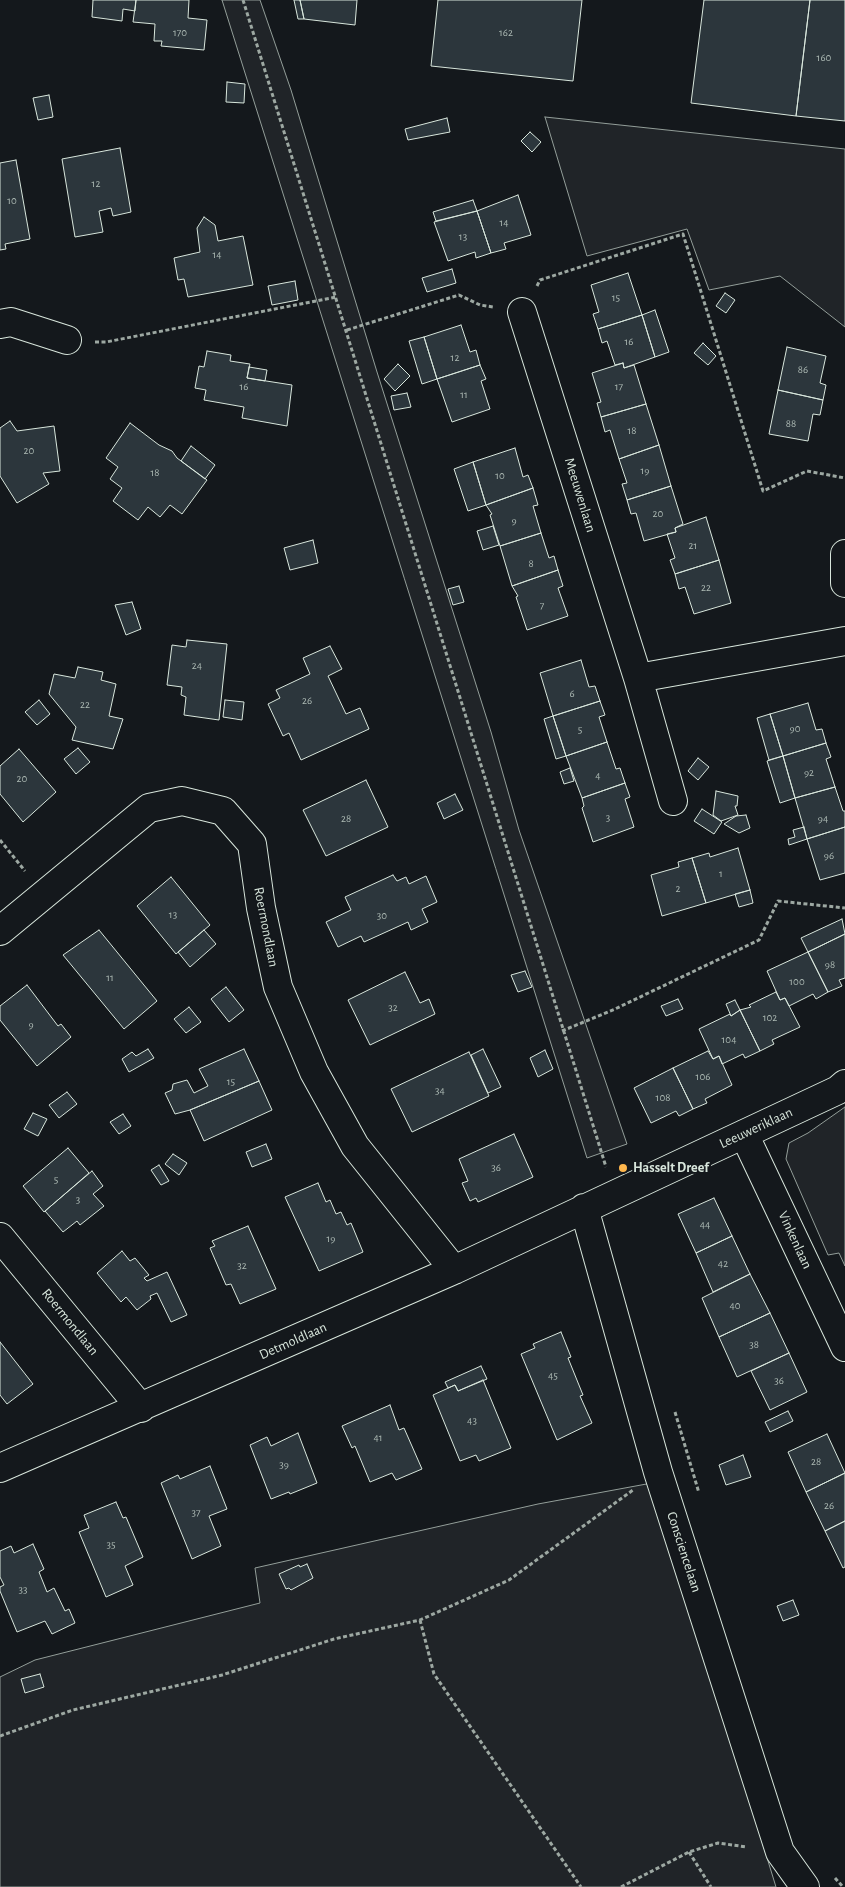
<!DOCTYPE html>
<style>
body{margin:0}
canvas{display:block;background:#14181c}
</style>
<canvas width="845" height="1887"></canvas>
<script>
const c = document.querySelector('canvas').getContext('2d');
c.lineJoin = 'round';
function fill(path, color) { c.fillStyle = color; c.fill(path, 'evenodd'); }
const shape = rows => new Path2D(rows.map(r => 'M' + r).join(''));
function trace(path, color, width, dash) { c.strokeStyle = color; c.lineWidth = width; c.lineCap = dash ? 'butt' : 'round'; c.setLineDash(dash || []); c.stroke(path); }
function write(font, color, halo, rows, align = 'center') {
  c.font = font + ' "Alegreya Sans",sans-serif'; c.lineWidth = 4; c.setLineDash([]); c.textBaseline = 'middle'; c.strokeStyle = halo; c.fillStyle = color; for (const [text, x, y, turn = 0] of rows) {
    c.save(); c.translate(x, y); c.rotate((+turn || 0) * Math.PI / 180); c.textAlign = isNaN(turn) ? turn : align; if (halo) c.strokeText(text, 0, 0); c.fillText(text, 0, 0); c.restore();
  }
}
const green = shape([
 [222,0,260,0,291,90,377,372,491,732,519,830,627,1144,587,1158,222,0],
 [545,117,845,149,845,327,780,276,709,290,687,229,587,256,545,117],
 [845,1107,845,1266,839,1253,828,1255,786,1159,789,1143,808,1133,845,1107],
 [652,1483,776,1887,0,1887,0,1677,35,1660,260,1603,255,1568,538,1504,652,1483]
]);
const building = shape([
 [93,0,136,0,135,11,123,9,122,21,92,17,93,0],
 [136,0,189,0,188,18,207,20,204,50,161,46,162,41,154,41,155,24,133,22,136,0],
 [294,0,300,0,304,19,298,19,294,0],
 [300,0,357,0,355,25,304,19,300,0],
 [438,0,582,0,573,81,431,66,438,0],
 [704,0,810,0,796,116,691,103,704,0],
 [810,0,845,0,845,121,796,116,810,0],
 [227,82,245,84,244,103,226,102,227,82],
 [49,95,53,117,38,120,33,98,49,95],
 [447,118,450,132,408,140,405,129,447,118],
 [530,132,541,142,532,152,521,141,530,132],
 [120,148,131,212,113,216,111,208,99,211,103,232,75,237,62,159,120,148],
 [16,160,30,239,5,244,6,249,0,250,0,163,16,160],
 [518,195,531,235,504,243,506,249,491,253,477,211,518,195],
 [473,200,477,211,436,221,433,212,473,200],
 [477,211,491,253,476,258,475,252,448,261,434,222,477,211],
 [204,217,215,225,218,241,243,236,253,285,188,297,184,279,178,280,174,258,200,252,197,228,204,217],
 [452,269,456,283,427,292,422,278,452,269],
 [628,273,642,315,598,329,593,314,599,312,591,285,628,273],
 [295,281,298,300,272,305,268,286,295,281],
 [725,293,735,300,726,313,716,306,725,293],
 [655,310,669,352,655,357,642,315,655,310],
 [642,315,655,357,624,368,623,363,615,365,607,341,602,343,598,329,642,315],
 [461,325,470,352,476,350,480,365,437,379,424,337,461,325],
 [424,337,437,379,422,384,409,341,424,337],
 [703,343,716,356,708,365,694,353,703,343],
 [787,347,826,356,820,383,826,385,823,400,778,390,787,347],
 [207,351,231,355,230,361,250,364,247,378,292,385,287,426,242,418,244,407,204,400,206,390,195,388,199,366,204,367,207,351],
 [623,363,624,368,634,365,646,404,601,417,597,403,601,402,592,373,623,363],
 [398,364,410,376,395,391,384,379,398,364],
 [480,365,486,379,481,381,490,409,452,422,437,379,480,365],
 [249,367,267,370,265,381,247,378,249,367],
 [778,390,823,400,820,415,813,414,808,441,769,434,778,390],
 [407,393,411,407,394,410,391,396,407,393],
 [646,404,659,445,619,459,610,430,605,432,601,417,646,404],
 [10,421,17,431,54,426,60,471,43,473,49,484,17,503,0,476,0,428,10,421],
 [130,423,159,445,172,451,177,458,207,480,182,514,170,505,160,517,148,507,138,520,113,501,122,488,110,479,118,467,106,458,130,423],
 [659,445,671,486,627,500,622,484,627,483,619,459,659,445],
 [191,446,215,465,205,479,181,461,191,446],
 [515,448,523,477,528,475,533,488,486,505,473,462,515,448],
 [473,462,486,505,468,511,454,469,473,462],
 [671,486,683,524,675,528,676,532,644,541,636,513,631,514,627,500,671,486],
 [533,488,538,505,533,506,541,533,500,546,490,515,492,514,486,505,533,488],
 [706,517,719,560,675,574,670,560,675,558,667,534,676,532,675,528,706,517],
 [493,526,499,545,483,550,477,531,493,526],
 [541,533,549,558,554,556,558,570,512,586,500,546,541,533],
 [313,540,318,563,290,570,284,548,313,540],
 [719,560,731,603,694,614,685,587,679,589,675,574,719,560],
 [558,570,563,586,558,588,568,616,527,630,516,597,518,596,512,586,558,570],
 [459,586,464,602,453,605,448,589,459,586],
 [132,602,141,629,126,635,115,605,132,602],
 [187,640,227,644,219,720,184,715,186,697,181,695,182,687,167,685,172,645,186,647,187,640],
 [330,646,342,669,328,676,346,714,360,708,369,729,301,760,289,733,283,736,268,704,280,698,276,690,310,674,303,658,330,646],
 [581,660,589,687,595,686,600,701,553,716,540,673,581,660],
 [78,667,103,672,101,680,116,684,109,716,123,719,113,749,72,740,76,727,49,694,54,674,75,678,78,667],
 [39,700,50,714,37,725,25,712,39,700],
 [225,700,244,702,242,720,223,717,225,700],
 [600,701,605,715,599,717,607,742,566,756,553,716,600,701],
 [808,703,816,730,822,729,826,743,783,756,770,714,808,703],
 [770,714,783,756,769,760,757,718,770,714],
 [553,716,566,756,556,759,544,719,553,716],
 [607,742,616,769,620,768,625,783,582,798,566,756,607,742],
 [826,743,831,757,826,759,835,787,795,798,783,756,826,743],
 [78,748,90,762,76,774,64,759,78,748],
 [19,749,56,792,23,822,0,794,0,766,19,749],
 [783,756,795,798,780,803,767,761,783,756],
 [698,758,709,767,698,780,688,771,698,758],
 [570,768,574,781,564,784,560,772,570,768],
 [366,780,388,827,326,856,303,810,366,780],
 [625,783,630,797,625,799,634,827,593,842,582,808,584,806,582,798,625,783],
 [835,787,843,811,845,811,845,827,807,839,795,798,835,787],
 [716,791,738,796,737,806,735,806,738,815,721,821,713,815,716,791],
 [455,794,463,810,444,819,437,803,455,794],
 [702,809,722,822,714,834,694,821,702,809],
 [746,815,750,828,739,833,724,824,736,816,746,815],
 [804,827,807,839,789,845,788,839,795,837,793,830,804,827],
 [845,827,845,873,820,880,807,839,845,827],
 [738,848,750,890,706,903,692,858,709,853,710,857,738,848],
 [692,858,706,903,662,916,651,875,679,867,678,862,692,858],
 [393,875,397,881,406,877,409,884,426,876,437,902,422,909,428,922,411,930,408,922,364,942,361,936,338,947,326,922,351,910,345,897,393,875],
 [171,877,210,925,176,954,137,906,171,877],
 [750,890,753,903,739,907,735,894,750,890],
 [842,919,845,934,808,952,801,938,842,919],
 [99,930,157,1001,124,1029,63,955,99,930],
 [204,930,216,944,190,967,178,952,204,930],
 [845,934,845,978,839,980,842,986,828,992,808,952,845,934],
 [808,952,828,992,816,999,813,994,789,1006,785,998,780,1000,767,971,808,952],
 [525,971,532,987,518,992,511,975,525,971],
 [405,972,420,1003,429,999,435,1014,370,1045,348,1000,405,972],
 [27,985,58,1026,61,1024,71,1037,37,1066,0,1020,0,1006,27,985],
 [226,987,244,1010,229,1022,211,999,226,987],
 [776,992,780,1000,785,998,800,1027,772,1040,774,1044,760,1051,740,1010,751,1007,749,1005,776,992],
 [678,999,683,1009,666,1016,661,1006,678,999],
 [735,1000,740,1010,731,1016,726,1004,735,1000],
 [189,1007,201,1022,186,1033,174,1019,189,1007],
 [740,1010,760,1051,745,1058,743,1054,722,1064,719,1056,713,1059,699,1029,730,1014,731,1016,740,1010],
 [148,1049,154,1058,129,1072,122,1059,132,1052,136,1056,148,1049],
 [244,1049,259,1081,190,1110,175,1114,165,1093,172,1090,173,1084,187,1080,194,1093,208,1086,199,1069,244,1049],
 [483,1049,501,1087,488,1093,471,1055,483,1049],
 [545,1050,553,1069,538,1077,530,1058,545,1050],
 [708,1051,713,1059,719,1056,732,1085,705,1099,707,1103,693,1109,673,1068,708,1051],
 [469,1052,489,1096,412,1132,391,1089,469,1052],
 [673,1068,693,1109,679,1116,676,1111,651,1123,634,1088,673,1068],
 [259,1081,272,1110,204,1141,190,1110,259,1081],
 [67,1092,77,1104,59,1118,49,1105,67,1092],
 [33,1113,47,1119,38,1136,24,1129,33,1113],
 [123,1114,131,1126,119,1134,110,1122,123,1114],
 [514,1134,533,1177,478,1202,476,1198,470,1201,462,1183,468,1181,459,1159,514,1134],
 [266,1144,272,1159,252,1167,246,1152,266,1144],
 [68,1148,89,1173,44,1212,23,1186,68,1148],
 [173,1154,187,1163,179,1175,165,1164,173,1154],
 [159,1165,169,1181,161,1185,151,1170,159,1165],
 [92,1171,103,1186,93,1194,104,1206,80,1225,77,1221,63,1232,45,1211,92,1171],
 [318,1183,326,1202,330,1200,336,1214,341,1212,347,1225,351,1223,363,1252,319,1271,285,1197,318,1183],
 [714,1198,732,1236,696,1253,678,1214,714,1198],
 [248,1226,276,1289,240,1304,231,1284,226,1285,210,1248,215,1246,212,1241,248,1226],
 [732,1236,750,1274,713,1292,696,1253,732,1236],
 [122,1251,130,1261,135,1258,149,1275,144,1278,147,1281,167,1272,187,1315,171,1322,157,1293,150,1296,151,1299,137,1310,126,1297,121,1302,97,1273,122,1251],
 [750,1274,770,1313,719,1337,702,1298,750,1274],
 [770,1313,789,1353,737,1377,719,1337,770,1313],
 [561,1332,571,1357,568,1358,583,1395,580,1396,592,1423,557,1440,521,1354,535,1348,533,1344,561,1332],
 [0,1342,33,1384,7,1404,0,1395,0,1342],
 [789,1353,807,1392,770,1410,751,1371,789,1353],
 [481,1366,487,1379,458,1391,455,1385,448,1388,445,1382,481,1366],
 [483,1380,511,1448,479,1461,476,1455,460,1461,433,1395,455,1385,458,1391,483,1380],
 [390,1405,399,1430,404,1428,422,1469,396,1480,392,1473,370,1482,355,1446,352,1448,342,1426,390,1405],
 [788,1411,793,1421,770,1432,765,1422,788,1411],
 [298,1433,317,1483,290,1494,289,1492,271,1499,250,1445,267,1437,271,1446,298,1433],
 [827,1434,845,1473,806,1492,788,1452,827,1434],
 [743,1455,751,1477,726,1485,719,1465,743,1455],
 [210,1466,227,1509,209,1516,221,1546,192,1559,161,1483,178,1475,180,1479,210,1466],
 [845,1473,845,1521,825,1531,806,1492,845,1473],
 [116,1502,123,1518,126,1517,143,1557,125,1566,133,1585,106,1597,79,1532,89,1528,84,1515,116,1502],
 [845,1521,845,1567,843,1568,825,1531,845,1521],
 [33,1544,44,1569,39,1572,47,1592,54,1588,65,1611,69,1609,75,1623,52,1634,45,1621,17,1632,0,1591,0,1587,4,1585,0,1577,0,1551,11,1546,14,1553,33,1544],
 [307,1564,313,1578,291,1590,289,1588,286,1589,279,1574,299,1565,300,1567,307,1564],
 [793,1600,799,1615,783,1621,777,1606,793,1600],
 [40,1674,44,1687,25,1693,21,1679,40,1674]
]);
const path = shape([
 [243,0,606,1167],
 [537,286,540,280,683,234,763,491,807,471,845,478],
 [347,330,459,295,480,305,493,307],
 [95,342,106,342,336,297],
 [0,840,25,871],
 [562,1031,615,1009,759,940,778,901,845,908],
 [675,1412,699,1493],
 [420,1620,434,1674,581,1887],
 [0,1736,73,1710,222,1675,334,1639,420,1620,509,1580,633,1490],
 [689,1852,711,1887],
 [835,1878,843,1887],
 [621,1887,689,1852,718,1843,747,1847]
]);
const minor = shape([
 [522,312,638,678,673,801],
 [0,324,11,322,67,340],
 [845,554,845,583],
 [638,678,845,641],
 [0,931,149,808,182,801,223,811,252,844,261,908,278,987,314,1072,355,1146,454,1270],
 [744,1134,845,1347],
 [584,1208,658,1472,780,1852,805,1887],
 [0,1237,141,1408],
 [0,1468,454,1270,838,1090,845,1084]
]);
const markers = [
 [623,1168,5,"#ffb74d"]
];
const numberNames = [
 ["170",180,33],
 ["162",506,33],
 ["160",824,58],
 ["12",96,184],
 ["10",12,201],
 ["14",504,223],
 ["13",463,237],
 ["14",217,255],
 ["15",616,298],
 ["16",629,342],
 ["12",455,358],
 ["86",803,370],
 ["16",244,387],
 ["17",619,387],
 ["11",464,395],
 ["88",791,424],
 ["18",632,431],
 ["20",29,451],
 ["19",645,471],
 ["18",155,473],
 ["10",500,476],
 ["20",658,514],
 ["9",514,521],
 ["21",693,546],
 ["8",531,564],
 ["22",706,588],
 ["7",542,606],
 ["24",197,666],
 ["6",572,694],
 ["26",307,701],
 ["22",85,705],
 ["90",795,729],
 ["5",580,730],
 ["92",809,773],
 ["4",598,776],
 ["20",22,779],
 ["3",608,818],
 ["28",346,819],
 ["94",823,819],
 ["96",829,856],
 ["1",721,874],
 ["2",678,889],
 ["13",173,915],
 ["30",382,916],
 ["98",830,965],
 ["11",110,978],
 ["100",797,982],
 ["32",393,1008],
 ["102",770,1018],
 ["9",31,1025],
 ["104",729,1040],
 ["106",703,1077],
 ["15",231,1082],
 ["34",440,1091],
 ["108",663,1098],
 ["36",496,1168],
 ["5",56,1180],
 ["3",78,1200],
 ["44",705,1225],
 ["19",331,1239],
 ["42",723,1264],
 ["32",242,1266],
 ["40",735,1306],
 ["38",754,1345],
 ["45",553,1376],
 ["36",779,1381],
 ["43",472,1421],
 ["41",378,1438],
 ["28",816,1462],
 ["39",284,1465],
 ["26",829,1506],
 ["37",196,1513],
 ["35",111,1545],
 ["33",23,1590]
];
const streetNames = [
 ["Meeuwenlaan",580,495,73],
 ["Roermondlaan",266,927,79],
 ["Leeuweriklaan",756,1128,-25],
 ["Vinkenlaan",795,1240,65],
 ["Roermondlaan",70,1322,51],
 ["Detmoldlaan",293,1341,-24],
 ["Consciencelaan",684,1552,72]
];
const poiNames = [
 ["Hasselt Dreef",633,1168]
];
fill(green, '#202428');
trace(green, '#939e99', 1);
fill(building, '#2c363c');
trace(building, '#d8e6dc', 1);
trace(minor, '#d8e6dc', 30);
trace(path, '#9da8a2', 3, [4, 2.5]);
trace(minor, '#14181c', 28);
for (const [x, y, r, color] of markers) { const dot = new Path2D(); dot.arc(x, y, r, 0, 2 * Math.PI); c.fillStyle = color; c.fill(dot); trace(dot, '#14181c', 2); }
write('11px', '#adbab4', null, numberNames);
write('14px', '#d8e6dc', '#14181c', streetNames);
write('bold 14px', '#d8e6dc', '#14181c', poiNames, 'left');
</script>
